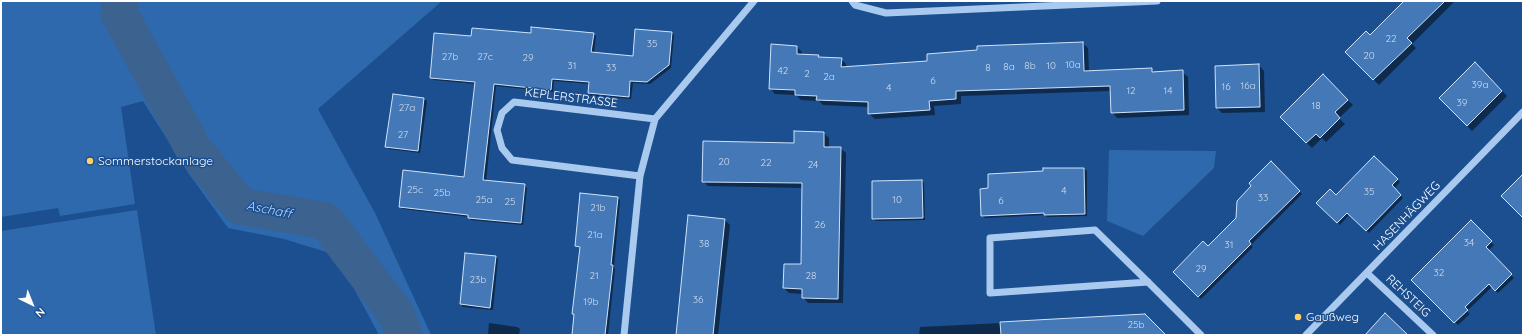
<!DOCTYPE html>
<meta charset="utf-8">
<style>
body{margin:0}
#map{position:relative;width:1524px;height:336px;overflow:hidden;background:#1b4f8f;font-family:Quicksand,sans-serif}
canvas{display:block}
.frame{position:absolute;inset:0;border:2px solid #fff;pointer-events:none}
.north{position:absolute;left:12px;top:284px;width:40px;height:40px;-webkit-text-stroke:3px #1b4f8f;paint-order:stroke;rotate:137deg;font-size:11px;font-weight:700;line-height:16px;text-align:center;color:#fff}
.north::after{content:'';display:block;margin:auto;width:14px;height:18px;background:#fff;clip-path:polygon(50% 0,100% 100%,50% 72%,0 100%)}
</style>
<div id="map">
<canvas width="1524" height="336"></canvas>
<div class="frame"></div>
<div class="north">N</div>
</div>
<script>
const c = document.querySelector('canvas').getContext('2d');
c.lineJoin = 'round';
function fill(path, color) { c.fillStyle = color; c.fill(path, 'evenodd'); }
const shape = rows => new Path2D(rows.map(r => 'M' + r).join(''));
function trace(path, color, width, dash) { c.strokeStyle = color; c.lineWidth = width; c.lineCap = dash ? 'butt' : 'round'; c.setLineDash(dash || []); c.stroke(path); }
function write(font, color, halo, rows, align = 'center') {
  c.font = font + ' Quicksand,sans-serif'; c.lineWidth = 3; c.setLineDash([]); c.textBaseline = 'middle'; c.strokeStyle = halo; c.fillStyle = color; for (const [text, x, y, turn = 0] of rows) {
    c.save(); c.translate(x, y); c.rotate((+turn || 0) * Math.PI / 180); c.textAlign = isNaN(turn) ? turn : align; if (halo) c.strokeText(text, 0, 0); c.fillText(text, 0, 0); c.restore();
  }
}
const green = shape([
 [1,1,442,1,318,109,375,213,431,335,379,335,336,255,284,239,228,228,189,174,143,101,121,107,135,204,60,216,58,208,1,217],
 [1109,150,1216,151,1214,168,1143,236,1107,221],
 [137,210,156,335,1,335,1,231]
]);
const shadow = shape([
 [1402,1,1455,1,1412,44,1416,48,1379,85,1347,52,1370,36,1404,3],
 [672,33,674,35,671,68,650,84,633,83,631,99,591,96,589,93,589,84,554,81,553,92,496,86,486,182,524,185,527,188,523,225,471,220,469,217,403,209,400,207,465,178,476,84,434,80,431,78,471,37,593,34,596,36,594,54,634,57],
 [1082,43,1088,48,1089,72,1151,69,1155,73,1182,72,1188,77,1189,115,1117,118,1112,112,1111,91,961,96,961,104,934,106,935,115,875,119,869,114,869,107,823,105,819,101,801,100,796,95,775,94,770,88,797,47,802,52,802,55,818,56,821,58,841,59,846,64,846,67,928,62],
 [1475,64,1507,96,1472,131,1440,98],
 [1259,65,1264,71,1265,112,1222,113,1217,108],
 [1323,76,1353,105,1339,118,1345,124,1326,142,1322,138,1312,148,1281,117],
 [393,95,424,99,427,101,420,153,389,149,387,147],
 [795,132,824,133,829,138,829,148,840,148,846,153,843,303,808,303,803,297,803,294,789,293,784,288,802,265,803,188,708,186,703,181,795,144],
 [1374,157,1400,182,1394,189,1403,198,1369,233,1350,214,1340,225,1317,203,1336,197],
 [1271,162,1302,194,1251,245,1253,247,1201,299,1174,272,1208,247,1237,218],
 [1084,169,1087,171,1087,216,1047,217,1045,215,985,218,982,216,989,189],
 [922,181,924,183,925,220,876,221,873,219],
 [617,198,620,200,614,267,615,269,608,335,573,335,575,315,573,314,580,249,577,246],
 [689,216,725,220,730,225,718,335,677,335],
 [1471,222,1494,245,1488,251,1514,278,1498,293,1492,287,1467,311,1470,314,1458,325,1412,280],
 [496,257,498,259,493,310,463,307,461,304],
 [1144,316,1165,335,919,335,920,327],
 [489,323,517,327,520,329,519,335,488,335]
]);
const river = shape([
 [120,1,119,13,193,148,240,206,326,221,397,315,404,335]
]);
const building = shape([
 [1404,1,1445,1,1407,38,1412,43,1373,80,1345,52,1366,31,1370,35,1404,1],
 [531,27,594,33,591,52,633,56,635,29,672,32,669,65,647,82,630,81,629,97,588,93,589,82,552,79,551,90,494,84,483,180,525,184,521,223,468,218,468,215,399,207,403,170,464,177,475,82,430,78,434,33,471,36,472,28,531,33,531,27],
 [1083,42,1084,71,1152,68,1152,72,1183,70,1184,110,1111,113,1110,86,956,91,956,99,929,101,930,110,868,114,868,102,816,100,817,96,795,95,795,90,769,89,771,44,797,46,797,54,819,55,818,57,842,58,841,67,927,61,927,54,977,50,977,46,1083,42],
 [1475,62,1502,91,1467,126,1439,98,1475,62],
 [1259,64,1260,107,1216,108,1215,66,1259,64],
 [1323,74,1348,100,1335,112,1340,118,1320,138,1316,134,1306,143,1280,117,1323,74],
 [393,94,424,98,418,151,385,147,393,94],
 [794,131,824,132,824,147,841,147,838,299,802,298,802,289,783,288,784,264,801,264,802,183,702,182,703,141,794,143,794,131],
 [1374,156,1398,179,1392,185,1401,195,1366,231,1347,213,1337,223,1316,203,1330,189,1336,195,1374,156],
 [1271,161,1300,191,1249,241,1251,244,1198,297,1173,272,1203,241,1208,246,1236,218,1237,201,1251,186,1249,183,1271,161],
 [1043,168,1084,168,1085,214,1044,215,1044,213,981,216,980,189,988,188,988,174,1043,171,1043,168],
 [1523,174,1523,218,1501,196,1523,174],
 [922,180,923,218,872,219,872,181,922,180],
 [580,193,618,197,611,265,613,265,605,335,572,335,574,314,572,314,580,247,575,246,580,193],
 [688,215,725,219,713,335,676,335,688,215],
 [1471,220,1492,241,1486,247,1512,274,1495,291,1489,284,1465,307,1468,310,1454,323,1411,280,1471,220],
 [465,253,496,256,490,308,460,304,465,253],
 [1385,313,1408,335,1365,335,1385,313],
 [1145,314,1166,335,1001,335,1000,322,1145,314]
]);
const minor = shape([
 [852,1,855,5,886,13,1157,1],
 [640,176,512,160,502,148,497,130,502,113,514,102,655,119],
 [1367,273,1433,335],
 [1148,282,990,293,990,238,1095,230,1148,282,1201,335],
 [624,335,640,176,655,119,754,1],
 [1306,335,1523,112]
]);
const markers = [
 [90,161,4,"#ffd166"],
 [1298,317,4,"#ffd166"]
];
const numberNames = [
 ["22",1391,39],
 ["35",652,44],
 ["20",1369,56],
 ["27b",450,57],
 ["27c",485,57],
 ["29",528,58],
 ["10a",1073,65],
 ["31",572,66],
 ["8b",1030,66],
 ["10",1051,66],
 ["8a",1009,67],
 ["33",611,68],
 ["8",988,68],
 ["42",783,71],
 ["2",807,74],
 ["2a",829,77],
 ["6",933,81],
 ["39a",1480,85],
 ["16a",1248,86],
 ["16",1226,87],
 ["4",889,88],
 ["12",1131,91],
 ["14",1168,91],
 ["39",1462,103],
 ["18",1316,106],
 ["27a",407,108],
 ["27",403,135],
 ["20",724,162],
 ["22",766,163],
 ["24",813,165],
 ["25c",415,190],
 ["4",1064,191],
 ["35",1369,192],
 ["25b",442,193],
 ["33",1263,198],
 ["25a",484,200],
 ["10",897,200],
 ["6",1001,201],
 ["25",510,202],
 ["21b",598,208],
 ["26",820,225],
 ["21a",595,235],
 ["34",1469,243],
 ["38",704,244],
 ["31",1229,245],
 ["29",1201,269],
 ["32",1439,273],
 ["21",594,276],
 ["28",811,276],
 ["23b",478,280],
 ["36",698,300],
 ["19b",591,302],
 ["25b",1136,325]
];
const streetNames = [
 ["KEPLERSTRASSE",571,98,7],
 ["HASENHÄGWEG",1407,216,-46],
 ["REHSTEIG",1408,296,43]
];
const poiNames = [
 ["Sommerstockanlage",98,161],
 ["Gaußweg",1306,317]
];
const waterNames = [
 ["Aschaff",269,210,11]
];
fill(green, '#2e69ad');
fill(shadow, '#0007');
trace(river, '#3c6290', 37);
fill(building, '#4478b7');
trace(building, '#cfe3fa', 1);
trace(minor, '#a9c9ee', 7);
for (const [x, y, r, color] of markers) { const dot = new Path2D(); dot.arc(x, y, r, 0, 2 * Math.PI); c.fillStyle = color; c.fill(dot); trace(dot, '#1b4f8f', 1.5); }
write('10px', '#d0dded', null, numberNames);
write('12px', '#fff', '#1b4f8f', streetNames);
write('12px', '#fff', '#1b4f8f', poiNames, 'left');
write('italic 13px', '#b5d3f5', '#1b4f8f', waterNames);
</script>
